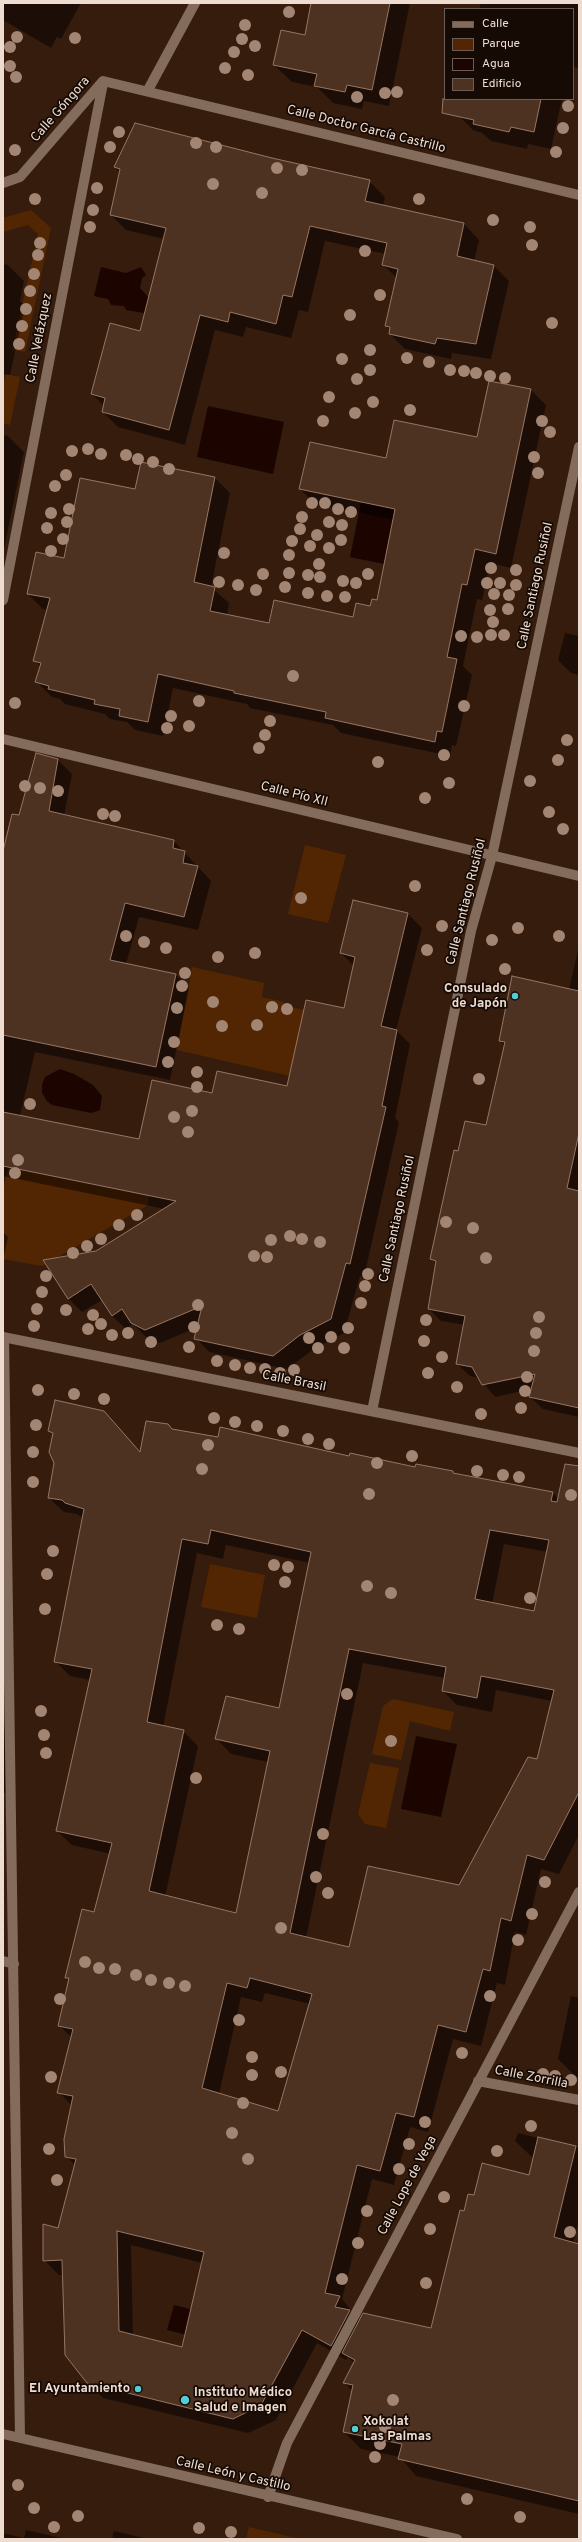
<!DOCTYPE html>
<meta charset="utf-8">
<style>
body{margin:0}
#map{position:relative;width:582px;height:2542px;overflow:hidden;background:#361c0c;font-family:Overpass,sans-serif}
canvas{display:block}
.frame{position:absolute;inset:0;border:4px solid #eedcd1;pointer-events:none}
.legend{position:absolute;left:444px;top:8px;width:130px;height:92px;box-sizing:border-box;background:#150a04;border:1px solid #6c5e56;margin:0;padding:5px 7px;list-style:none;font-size:12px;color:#eedcd1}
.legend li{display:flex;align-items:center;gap:8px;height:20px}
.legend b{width:20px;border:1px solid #6c5e56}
</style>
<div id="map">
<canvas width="582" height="2542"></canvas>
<div class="frame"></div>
<ul class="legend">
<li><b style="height:5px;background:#846c5d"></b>Calle</li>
<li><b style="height:11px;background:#532603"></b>Parque</li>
<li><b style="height:11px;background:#1c0500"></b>Agua</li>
<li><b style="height:11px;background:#4e3221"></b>Edificio</li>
</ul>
</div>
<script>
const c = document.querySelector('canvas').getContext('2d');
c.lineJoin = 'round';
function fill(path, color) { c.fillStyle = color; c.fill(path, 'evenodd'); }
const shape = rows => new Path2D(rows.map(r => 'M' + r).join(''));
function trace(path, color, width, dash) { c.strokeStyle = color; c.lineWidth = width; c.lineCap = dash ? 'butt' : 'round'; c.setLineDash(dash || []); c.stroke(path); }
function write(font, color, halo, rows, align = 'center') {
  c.font = font + ' Overpass,sans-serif'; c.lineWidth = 3.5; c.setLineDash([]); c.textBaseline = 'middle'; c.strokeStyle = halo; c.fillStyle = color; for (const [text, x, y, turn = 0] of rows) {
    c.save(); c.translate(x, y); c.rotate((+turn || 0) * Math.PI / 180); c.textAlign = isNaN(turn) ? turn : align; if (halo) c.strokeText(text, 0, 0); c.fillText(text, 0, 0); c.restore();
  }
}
const green = shape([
 [31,210,51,228,25,352,12,350,38,234,28,225,3,232,3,218],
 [6,374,20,377,10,425,3,423,3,385],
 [305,845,346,855,328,923,288,914],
 [192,967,264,983,262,997,284,1002,283,1005,304,1010,294,1077,177,1050],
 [20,1114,38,1119,28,1171,149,1195,148,1205,42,1266,3,1259,3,1191],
 [210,1564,265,1575,257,1618,201,1607],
 [393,1699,454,1712,450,1731,410,1721,401,1760,372,1754,383,1706],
 [370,1763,399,1768,386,1828,365,1824,358,1814],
 [249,2527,300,2539,246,2539]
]);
const water = shape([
 [101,267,126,273,141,267,146,275,142,278,140,288,149,298,150,314,126,310,124,306,111,305,108,299,94,296],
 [208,406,284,422,273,474,197,457],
 [361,502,395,509,384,564,350,557],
 [60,1069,74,1074,93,1085,102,1096,100,1110,91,1113,52,1105,47,1101,42,1093,42,1085,45,1077],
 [416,1736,457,1744,441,1817,401,1809],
 [174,2305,222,2317,215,2342,167,2330]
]);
const shadow = shape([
 [3,3,81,3,61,39,57,37,51,48,3,20],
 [313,3,410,3,389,106,364,101,362,109,333,103,317,87,292,82,274,65,305,36],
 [481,3,579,3,579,68,573,67,573,9,479,9],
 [459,99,562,99,551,149,528,144,527,149,491,141,482,133,473,130,456,113],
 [272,159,369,181,385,197,383,206,464,224,479,240,474,261,493,265,509,281,491,359,452,353,451,359,405,349,390,334,390,330,386,326,397,278,383,265,386,254,325,241,308,312,299,310,291,338,246,327,243,337,215,330,185,445,118,427,103,412,104,406,92,394,141,332,164,239,126,230,111,215,120,173,115,167],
 [3,264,8,265,24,281,20,301,25,306,10,375,3,374],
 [531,390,546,405,511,568,490,563,482,600,477,599,463,666,472,675,456,746,452,745,450,756,341,733,333,725,250,708,247,704,173,688,163,736,135,730,127,722,110,719,105,714,65,704,60,699,52,697,37,682,41,667,34,660,48,610,43,609,28,594,136,491,215,478,230,493,211,587,229,603,227,615,270,624,354,618,378,601,394,520,315,504,300,489,387,459,478,438],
 [3,435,8,436,24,452,4,549],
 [565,633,579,636,579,675,571,673,558,660],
 [36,755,58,760,72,774,64,816,174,841,211,881,198,930,139,917,126,964,175,974,189,988,170,1080,35,1052,20,1116,140,1140,213,1094,288,1087,345,1009,354,966,341,953,354,901,408,914,422,928,396,1030,410,1044,395,1118,399,1122,364,1277,360,1276,344,1333,314,1349,287,1369,209,1352,196,1338,198,1327,160,1343,146,1337,133,1324,126,1329,112,1316,102,1300,82,1312,68,1298,97,1252,165,1209,3,1176,3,855,20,817],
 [579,945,579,1417,543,1409,530,1397,532,1389,495,1397,479,1378,470,1376,457,1364,465,1325,441,1321,429,1309,437,1264,431,1259,459,1152,487,1127,505,1046,500,1041,569,990],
 [3,1232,8,1237,3,1260],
 [103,1411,140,1452,172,1430,453,1472,456,1475,553,1493,565,1505,579,1508,579,1835,559,1874,541,1869,526,1935,515,1932,505,1985,497,1983,481,2046,453,2039,428,2132,410,2127,394,2185,372,2179,342,2299,360,2321,431,2329,465,2212,475,2196,530,2176,534,2159,515,2141,518,2133,579,2148,579,2221,573,2243,579,2245,579,2514,416,2476,400,2457,361,2449,344,2432,352,2391,344,2382,354,2363,348,2357,346,2360,317,2343,276,2420,248,2433,103,2398,88,2382,64,2275,59,2275,44,2260,59,2229,75,2165,66,2156,72,2106,59,2092,72,2038,59,2025,69,1981,66,1977,95,1914,111,1854,72,1845,57,1831,90,1680,70,1676,55,1661,83,1518,77,1514,64,1512,49,1498,55,1463,53,1435,49,1431],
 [504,1544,548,1552,535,1612,492,1604],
 [226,1545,310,1563,280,1709,217,1739,231,1754,268,1762,236,1914,165,1897,198,1746,183,1731,163,1727,197,1553,223,1559],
 [363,1663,445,1678,443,1691,457,1705,492,1712,496,1690,552,1701,538,1760,460,1886,350,1948,306,1938],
 [265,1993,310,2004,278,2112,219,2094,241,1997,262,2002],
 [131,2245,202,2263,183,2348,133,2336],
 [3,1725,5,1727,6,1793,3,1793],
 [571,1996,579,1998,579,2077,575,2076,558,2059],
 [26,2530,66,2539,3,2539,3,2533,24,2538],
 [114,2531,144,2538,146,2539,112,2539]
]);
const building = shape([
 [311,3,390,3,372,90,347,85,345,92,314,86,317,74,273,65,281,30,305,35,311,3],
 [443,99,541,99,534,132,511,127,509,132,473,124,474,120,442,113,443,99],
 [135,123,272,158,370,180,365,201,464,223,457,256,494,265,476,344,437,338,435,344,389,334,390,327,385,326,398,269,382,265,387,243,310,226,292,297,283,295,276,324,230,312,228,322,200,315,169,430,102,412,105,398,91,394,110,323,140,331,166,228,110,215,120,169,114,167,135,123],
 [489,381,531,389,496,554,475,549,467,585,462,584,447,657,457,659,442,732,437,731,435,742,325,718,326,712,234,693,234,691,158,674,148,722,119,716,120,709,94,704,95,700,48,689,49,686,35,682,41,663,33,661,50,598,27,594,36,552,64,558,80,478,135,489,141,462,215,477,194,582,215,587,210,611,269,623,274,600,353,617,356,603,370,606,372,599,377,600,395,509,299,489,310,442,386,458,394,420,477,437,489,381],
 [36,753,58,759,49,811,174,840,173,848,185,851,183,863,198,866,184,917,125,903,110,960,176,974,156,1067,3,1035,3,851,12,814,19,815,36,753],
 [353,900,408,913,381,1026,397,1030,382,1106,386,1107,350,1264,346,1263,331,1319,300,1335,273,1356,194,1339,202,1306,145,1330,131,1323,122,1309,112,1316,91,1284,68,1299,43,1260,96,1251,176,1201,3,1166,3,1112,139,1139,152,1080,212,1093,217,1071,287,1086,306,1000,344,1008,355,957,340,953,353,900],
 [512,976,579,991,579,1133,567,1188,579,1191,579,1408,529,1397,535,1374,482,1385,472,1367,456,1364,465,1316,428,1309,436,1261,430,1259,454,1150,458,1151,465,1121,486,1125,505,1042,499,1041,512,976],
 [55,1400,104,1411,140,1452,146,1421,168,1424,172,1429,218,1437,220,1427,349,1456,350,1453,415,1467,416,1464,453,1471,453,1473,553,1492,551,1501,557,1502,565,1464,579,1466,579,1792,544,1860,527,1855,511,1921,501,1918,490,1971,483,1969,466,2032,438,2025,414,2117,396,2113,380,2171,357,2165,325,2293,340,2296,335,2307,350,2310,331,2346,302,2330,261,2405,233,2419,87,2383,65,2355,62,2260,43,2261,43,2224,58,2228,76,2159,65,2157,64,2139,73,2096,57,2093,73,2029,58,2026,69,1978,65,1978,82,1909,94,1912,112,1843,56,1831,92,1669,54,1662,84,1509,65,1503,62,1500,48,1498,54,1463,49,1452,53,1433,48,1431,55,1400],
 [211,1530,311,1552,279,1708,226,1696,215,1739,270,1751,236,1913,149,1891,184,1730,147,1722,182,1539,208,1544,211,1530],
 [490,1530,549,1540,534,1611,475,1599,490,1530],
 [349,1649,446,1667,442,1691,477,1698,481,1676,554,1690,537,1759,528,1757,459,1885,368,1866,349,1947,290,1933,349,1649],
 [250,1978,312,1994,278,2111,202,2088,227,1983,247,1988,250,1978],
 [117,2231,204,2252,182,2347,119,2331,117,2231],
 [538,2137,576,2146,554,2237,579,2244,579,2501,398,2459,402,2444,343,2432,353,2385,343,2383,355,2360,342,2353,363,2313,431,2328,460,2210,464,2211,468,2194,474,2195,482,2163,529,2175,538,2137]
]);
const minor = shape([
 [148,90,195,3],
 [3,183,20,177,103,81,579,195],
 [3,600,103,83],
 [3,739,579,876],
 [3,1337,579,1453],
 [4,1337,20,2438],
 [372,1411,471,931,492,856,579,447],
 [3,1961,14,1964],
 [478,2081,579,2100],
 [3,2434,457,2539],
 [268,2497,287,2443,579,1892]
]);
const trees = [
 [289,12],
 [245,25],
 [17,37],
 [75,38],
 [242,39],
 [255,46],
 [10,47],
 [234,52],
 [10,66],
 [225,68],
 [248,75],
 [16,77],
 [397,92],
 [385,93],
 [357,97],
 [568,106],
 [563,128],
 [119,132],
 [196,143],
 [110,147],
 [216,147],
 [15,150],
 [556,152],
 [277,168],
 [302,170],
 [213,184],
 [97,188],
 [262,193],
 [35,199],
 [419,199],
 [93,210],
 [493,220],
 [90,227],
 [530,227],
 [40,243],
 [532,245],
 [365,251],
 [38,255],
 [34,274],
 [30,291],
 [380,295],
 [26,309],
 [350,315],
 [552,323],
 [22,326],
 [19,344],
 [370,350],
 [407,358],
 [342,359],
 [429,362],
 [370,370],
 [450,370],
 [464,371],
 [476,373],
 [490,376],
 [505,378],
 [357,379],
 [329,397],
 [373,402],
 [410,410],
 [355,413],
 [323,421],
 [542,421],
 [550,432],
 [88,449],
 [72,451],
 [101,454],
 [126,455],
 [534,457],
 [138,459],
 [153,462],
 [169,469],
 [538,473],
 [66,475],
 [55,486],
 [312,503],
 [325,503],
 [69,509],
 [338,509],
 [351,512],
 [51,513],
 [302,517],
 [67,522],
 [329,522],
 [342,525],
 [47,528],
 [300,529],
 [317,535],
 [63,539],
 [341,540],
 [292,541],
 [310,546],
 [329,548],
 [51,551],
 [224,553],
 [289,555],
 [319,564],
 [491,568],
 [516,570],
 [289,573],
 [263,574],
 [368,574],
 [308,575],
 [320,577],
 [343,581],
 [219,582],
 [356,583],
 [487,583],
 [500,583],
 [238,585],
 [516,585],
 [285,587],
 [256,590],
 [308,593],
 [494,594],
 [509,595],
 [327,596],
 [345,597],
 [508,609],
 [490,610],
 [493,622],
 [491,635],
 [504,635],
 [461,636],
 [477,637],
 [293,676],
 [199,701],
 [15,703],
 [464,706],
 [171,716],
 [270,721],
 [189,726],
 [167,728],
 [265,735],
 [567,740],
 [259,748],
 [444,755],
 [558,760],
 [378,762],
 [530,781],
 [449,783],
 [25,786],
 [40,788],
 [58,791],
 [425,798],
 [549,812],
 [103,814],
 [115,816],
 [563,829],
 [415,886],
 [301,898],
 [442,926],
 [518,928],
 [126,936],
 [559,936],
 [492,940],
 [144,942],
 [166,948],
 [427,950],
 [255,953],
 [218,957],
 [505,969],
 [185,973],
 [182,986],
 [213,1002],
 [272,1007],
 [177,1008],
 [287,1009],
 [257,1025],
 [222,1026],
 [174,1042],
 [168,1062],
 [197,1072],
 [479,1079],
 [197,1087],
 [30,1104],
 [192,1111],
 [174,1117],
 [188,1132],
 [18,1160],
 [15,1173],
 [137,1215],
 [446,1222],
 [119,1225],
 [473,1228],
 [290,1236],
 [101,1239],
 [302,1239],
 [271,1240],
 [320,1242],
 [87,1246],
 [73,1253],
 [254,1256],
 [267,1257],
 [486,1258],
 [368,1274],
 [46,1276],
 [365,1286],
 [42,1292],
 [361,1303],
 [198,1305],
 [37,1309],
 [66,1310],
 [93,1315],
 [539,1317],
 [426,1320],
 [101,1324],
 [34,1326],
 [194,1327],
 [348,1328],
 [88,1329],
 [128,1333],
 [536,1333],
 [112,1335],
 [331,1337],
 [309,1338],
 [424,1341],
 [151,1342],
 [189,1347],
 [318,1348],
 [344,1348],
 [534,1351],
 [442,1357],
 [217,1361],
 [235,1365],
 [250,1368],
 [265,1369],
 [294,1370],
 [280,1373],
 [428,1373],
 [527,1377],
 [457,1387],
 [38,1390],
 [525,1391],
 [74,1394],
 [104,1399],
 [521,1408],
 [481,1414],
 [214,1418],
 [235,1422],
 [36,1425],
 [257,1426],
 [283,1431],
 [308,1439],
 [329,1444],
 [208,1445],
 [33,1452],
 [412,1456],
 [377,1463],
 [202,1469],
 [477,1471],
 [503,1475],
 [519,1477],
 [33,1482],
 [369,1494],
 [571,1495],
 [53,1551],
 [274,1565],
 [288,1567],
 [47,1574],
 [285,1582],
 [367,1586],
 [391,1593],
 [530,1598],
 [45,1609],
 [217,1625],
 [239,1629],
 [347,1694],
 [41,1711],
 [44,1735],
 [391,1741],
 [46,1753],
 [196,1778],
 [323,1834],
 [316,1877],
 [545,1882],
 [328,1893],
 [532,1914],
 [281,1928],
 [518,1940],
 [85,1962],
 [99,1968],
 [115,1969],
 [136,1975],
 [151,1980],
 [169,1983],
 [185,1986],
 [490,1996],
 [60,1999],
 [239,2020],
 [462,2053],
 [252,2057],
 [281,2072],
 [543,2074],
 [252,2075],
 [555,2076],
 [51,2077],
 [571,2080],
 [243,2103],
 [425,2122],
 [531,2126],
 [232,2133],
 [409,2144],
 [49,2149],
 [497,2151],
 [248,2159],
 [399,2169],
 [57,2180],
 [444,2197],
 [367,2211],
 [430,2229],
 [570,2232],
 [358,2243],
 [342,2279],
 [426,2283],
 [393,2400],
 [385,2427],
 [380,2444],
 [375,2457],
 [18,2485],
 [467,2499],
 [34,2508],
 [78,2516],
 [520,2517],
 [54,2527],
 [199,2528],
 [231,2532]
];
const markers = [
 [515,996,4,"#52ccd5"],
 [138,2389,4,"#52ccd5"],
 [185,2400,5,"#52ccd5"],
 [355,2429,4,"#52ccd5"]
];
const streetNames = [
 ["Calle Góngora",61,110,-49],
 ["Calle Doctor García Castrillo",366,130,14],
 ["Calle Velázquez",40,338,-79],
 ["Calle Santiago Rusiñol",536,586,-78],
 ["Calle Pío XII",294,795,14],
 ["Calle Santiago Rusiñol",467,902,-76],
 ["Calle Santiago Rusiñol",398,1219,-78],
 ["Calle Brasil",294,1382,11],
 ["Calle Zorrilla",531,2078,11],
 ["Calle Lope de Vega",408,2186,-62],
 ["Calle León y Castillo",233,2475,13]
];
const poiNames = [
 ["Consulado",507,989],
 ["de Japón",507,1004],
 ["El Ayuntamiento",130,2389],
 ["Instituto Médico",194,2393,"left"],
 ["Salud e Imagen",194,2408,"left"],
 ["Xokolat",363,2422,"left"],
 ["Las Palmas",363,2437,"left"]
];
fill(green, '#532603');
fill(water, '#1c0500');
fill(shadow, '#0007');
fill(building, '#4e3221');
trace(building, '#967664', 1);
trace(minor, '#846c5d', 10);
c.fillStyle = '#a38573';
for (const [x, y] of trees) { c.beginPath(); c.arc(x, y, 6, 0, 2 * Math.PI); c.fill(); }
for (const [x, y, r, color] of markers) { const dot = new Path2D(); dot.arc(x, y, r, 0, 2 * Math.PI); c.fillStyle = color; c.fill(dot); trace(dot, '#150a04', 1.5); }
write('13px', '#eedcd1', '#150a04', streetNames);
write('bold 13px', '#eedcd1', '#150a04', poiNames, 'right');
</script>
